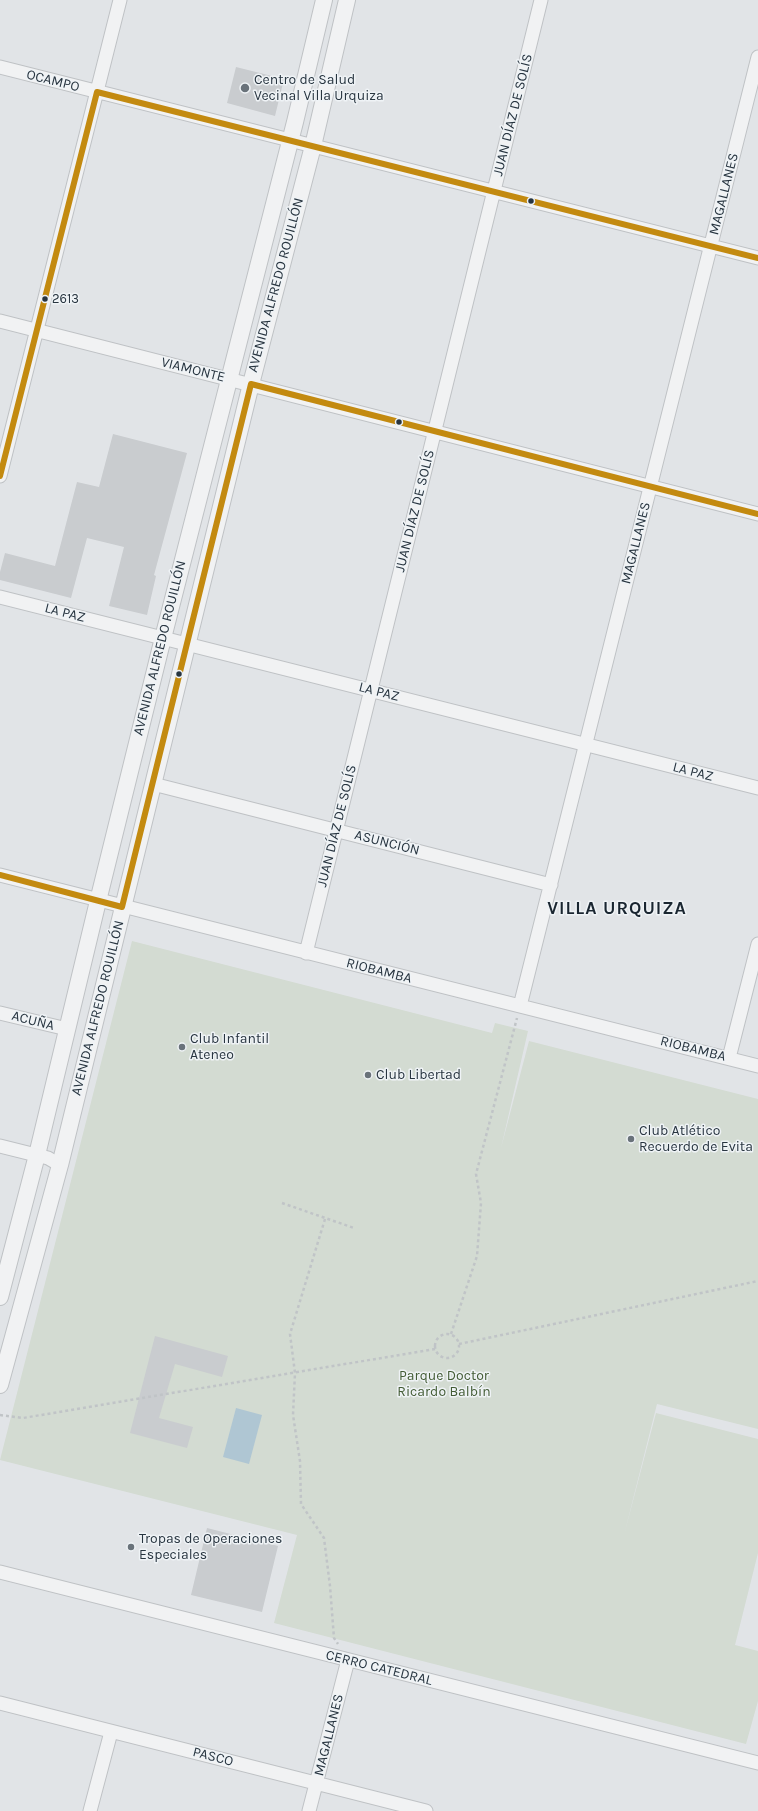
<!DOCTYPE html>
<meta charset="utf-8">
<style>
body{margin:0}
canvas{display:block;background:#e1e4e7}
</style>
<canvas width="758" height="1811"></canvas>
<script>
const c = document.querySelector('canvas').getContext('2d');
c.lineJoin = 'round';
function fill(path, color) { c.fillStyle = color; c.fill(path, 'evenodd'); }
const shape = rows => new Path2D(rows.map(r => 'M' + r).join(''));
function trace(path, color, width, dash) { c.strokeStyle = color; c.lineWidth = width; c.lineCap = dash ? 'butt' : 'round'; c.setLineDash(dash || []); c.stroke(path); }
function write(font, color, halo, rows, align = 'center') {
  c.font = font + ' Karla,sans-serif'; c.lineWidth = 3; c.setLineDash([]); c.textBaseline = 'middle'; c.strokeStyle = halo; c.fillStyle = color; for (const [text, x, y, turn = 0] of rows) {
    c.save(); c.translate(x, y); c.rotate((+turn || 0) * Math.PI / 180); c.textAlign = isNaN(turn) ? turn : align; if (halo) c.strokeText(text, 0, 0); c.fillText(text, 0, 0); c.restore();
  }
}
const green = shape([
 [132,941,492,1033,495,1023,528,1031,501,1148,529,1041,758,1099,758,1429,657,1404,624,1535,656,1413,758,1439,758,1553,735,1645,758,1651,758,1701,746,1744,274,1623,297,1535,0,1460]
]);
const water = shape([
 [236,1408,262,1415,249,1464,223,1457]
]);
const building = shape([
 [236,67,284,79,275,116,227,103],
 [113,434,187,453,154,575,156,576,147,615,109,606,124,547,87,538,71,598,0,580,0,572,5,553,55,566,77,482,99,487],
 [155,1336,228,1356,222,1377,175,1364,159,1418,193,1427,187,1448,130,1433],
 [207,1528,278,1546,262,1612,191,1595]
]);
const path = shape([
 [282,1203,354,1228],
 [325,1219,290,1334,295,1373,293,1415,300,1461,301,1504,324,1538,330,1586,334,1638,338,1644],
 '435 1346a12 12 0 1 1 24 0a12 12 0 1 1-24 0Z',
 [451,1334,477,1256,481,1203,476,1174,517,1018],
 [459,1344,758,1281],
 [0,1415,23,1418,435,1349]
]);
const minor = shape([
 [0,67,758,258],
 [0,321,758,514],
 [0,476,120,0],
 [0,597,758,788],
 [153,784,551,885],
 [0,875,758,1066],
 [306,953,541,0],
 [520,1006,758,57],
 [0,1013,67,1029],
 [729,1058,758,944],
 [0,1146,48,1158,60,1165],
 [0,1572,758,1763],
 [0,1703,426,1811],
 [90,1811,111,1732],
 [309,1811,348,1660]
]);
const tertiary = shape([
 [0,1297,37,1155,98,901,163,638,295,122,324,0],
 [0,1385,60,1165,251,384,313,146,347,0]
]);
const bus1 = shape([
 [0,476,97,92,758,258],
 [0,875,122,907,251,384,758,514]
]);
const markers = [
 [245,88,5,"#69727a"],
 [531,201,3.5,"#283540"],
 [45,299,3.5,"#283540"],
 [399,422,3.5,"#283540"],
 [179,674,3.5,"#283540"],
 [182,1047,4,"#69727a"],
 [368,1075,4,"#69727a"],
 [631,1139,4,"#69727a"],
 [131,1547,4,"#69727a"]
];
const busNames = [
 ["2613",52,299]
];
const poiNames = [
 ["Centro de Salud",254,80],
 ["Vecinal Villa Urquiza",254,96],
 ["Club Infantil",190,1039],
 ["Ateneo",190,1055],
 ["Club Libertad",376,1075],
 ["Club Atlético",639,1131],
 ["Recuerdo de Evita",639,1147],
 ["Tropas de Operaciones",139,1539],
 ["Especiales",139,1555]
];
const streetNames = [
 ["OCAMPO",53,81,14],
 ["JUAN DÍAZ DE SOLÍS",513,115,-76],
 ["MAGALLANES",724,194,-76],
 ["AVENIDA ALFREDO ROUILLÓN",276,285,-75],
 ["VIAMONTE",193,370,14],
 ["JUAN DÍAZ DE SOLÍS",415,511,-76],
 ["MAGALLANES",636,543,-76],
 ["LA PAZ",65,613,14],
 ["AVENIDA ALFREDO ROUILLÓN",160,648,-76],
 ["LA PAZ",379,692,14],
 ["LA PAZ",693,772,14],
 ["JUAN DÍAZ DE SOLÍS",337,826,-76],
 ["ASUNCIÓN",387,843,14],
 ["RIOBAMBA",379,971,14],
 ["AVENIDA ALFREDO ROUILLÓN",98,1008,-76],
 ["ACUÑA",33,1021,14],
 ["RIOBAMBA",693,1049,14],
 ["CERRO CATEDRAL",379,1668,14],
 ["MAGALLANES",329,1735,-76],
 ["PASCO",213,1757,14]
];
const parkNames = [
 ["Parque Doctor",444,1376],
 ["Ricardo Balbín",444,1392]
];
const districtNames = [
 ["VILLA URQUIZA",617,909]
];
fill(green, '#d3dbd2');
fill(water, '#afc6d3');
fill(building, '#c9cccf');
trace(minor, '#bfc2c5', 15);
trace(tertiary, '#bfc2c5', 18);
trace(path, '#c0c4c7', 2.5, [3, 3]);
trace(minor, '#f1f2f3', 13);
trace(tertiary, '#f1f2f3', 16);
trace(bus1, '#c38a10', 6);
for (const [x, y, r, color] of markers) { const dot = new Path2D(); dot.arc(x, y, r, 0, 2 * Math.PI); c.fillStyle = color; c.fill(dot); trace(dot, '#eff3f6', 1.5); }
write('13px', '#283540', '#eff3f6', busNames, 'left');
write('14px', '#283540', '#eff3f6', poiNames, 'left');
write('14px', '#283540', '#eff3f6', streetNames);
write('14px', '#435c35', '#eff3f6', parkNames);
c.letterSpacing = '1px';
write('bold 18px', '#1a2631', '#eff3f6', districtNames);
c.letterSpacing = '0px';
</script>
